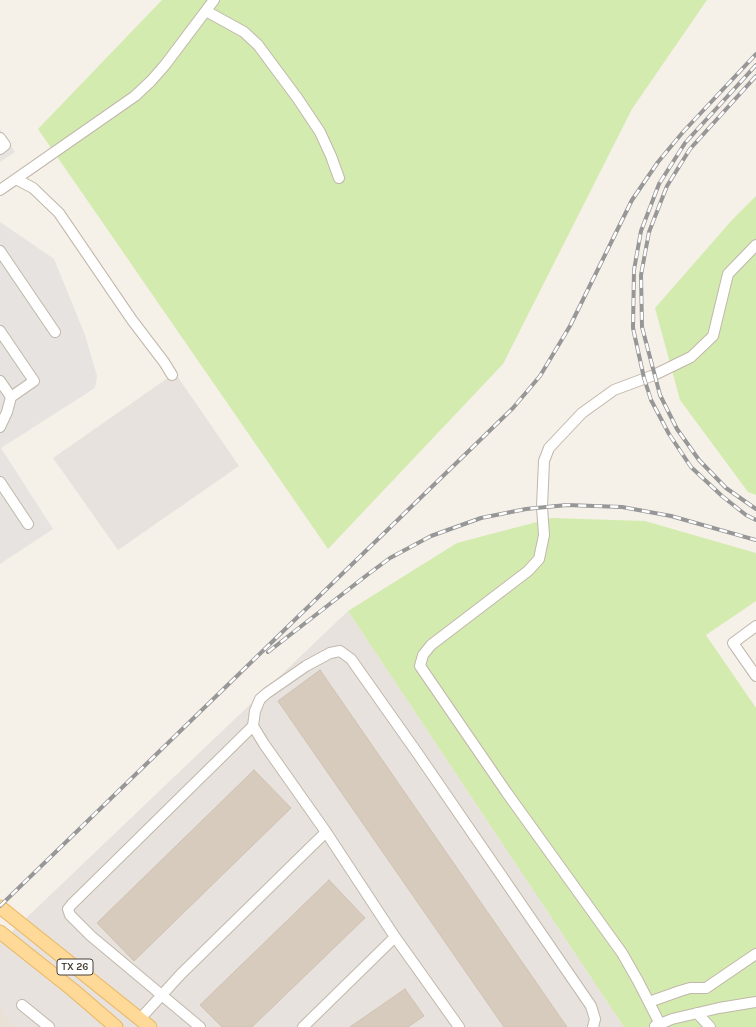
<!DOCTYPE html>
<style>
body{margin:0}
canvas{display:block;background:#f5f0e8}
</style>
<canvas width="756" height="1027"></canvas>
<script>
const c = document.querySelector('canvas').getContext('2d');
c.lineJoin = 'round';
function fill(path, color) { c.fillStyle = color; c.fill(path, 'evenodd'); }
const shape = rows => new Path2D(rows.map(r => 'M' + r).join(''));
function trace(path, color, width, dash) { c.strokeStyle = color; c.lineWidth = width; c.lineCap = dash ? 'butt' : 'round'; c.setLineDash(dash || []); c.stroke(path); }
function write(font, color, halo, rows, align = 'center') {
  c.font = font + ' Karla,sans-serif'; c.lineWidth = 3; c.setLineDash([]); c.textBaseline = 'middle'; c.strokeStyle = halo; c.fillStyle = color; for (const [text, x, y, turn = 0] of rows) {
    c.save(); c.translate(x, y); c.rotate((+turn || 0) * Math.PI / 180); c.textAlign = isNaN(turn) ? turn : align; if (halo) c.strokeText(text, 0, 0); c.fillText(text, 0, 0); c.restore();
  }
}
const residential = shape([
 [0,1006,14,1027,0,1027]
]);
const industrial = shape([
 [175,373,239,466,118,550,53,458],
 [348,611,624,1027,14,1027,0,1006,0,943]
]);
const green = shape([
 [162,0,707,0,632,109,503,364,328,549,38,129],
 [756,196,756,495,748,492,680,400,655,308,732,220],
 [552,518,645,521,756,553,756,601,706,635,756,708,756,1027,624,1027,348,611,457,543]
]);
const parking = shape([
 [0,129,15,152,0,162],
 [0,222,54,259,85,335,97,376,95,388,1,448,53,529,0,564]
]);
const building = shape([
 [320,670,567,1027,504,1027,278,701,320,670],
 [254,770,291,808,134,961,97,923,254,770],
 [329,880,365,918,252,1027,222,1027,200,1005,329,880],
 [405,989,424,1016,408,1027,350,1027,405,989]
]);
const minor = shape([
 [206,11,244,32,258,45,298,99,320,132,331,156,339,178],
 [0,138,5,145,0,149],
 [16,179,33,188,59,213,132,320,164,362,172,375],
 [0,190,135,96,151,81,165,65,214,0],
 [0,251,55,332],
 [0,331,34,381,11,397],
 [0,381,11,397,7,412,0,427],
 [0,482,28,524],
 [756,626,733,643,756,676],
 [326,832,264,744,253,726,255,711,260,699,267,693,306,666,330,653,340,651,351,659,418,754,591,1006,595,1019,593,1027],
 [649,1002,680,991,690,988,706,988,756,954],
 [22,1005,49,1027],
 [697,1013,710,1027],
 [140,1019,181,974,326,832,395,937,459,1027],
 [660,1024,638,981,622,953,507,793,420,666,423,655,431,645,528,571,539,559,544,535,542,507,544,461,549,448,582,413,614,390,654,375,691,357,713,336,728,274,756,245],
 [655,1026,672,1019,719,1008,756,1002],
 [200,1027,91,936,70,915,68,909,72,904,253,726],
 [303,1027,395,937]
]);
const major = shape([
 [0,907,150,1027],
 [0,932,73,990,116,1027]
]);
const rail = shape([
 [756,65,685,143,659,184,641,231,634,270,633,328,644,378,651,400,669,434,691,467,722,496,746,515,756,520],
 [756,76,690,149,667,186,649,232,641,275,642,327,660,395,677,429,699,460,726,488,756,509],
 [268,652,367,575,390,558,431,536,481,518,526,509,567,505,622,507,671,516,756,540],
 [0,906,513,408,540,376,570,326,632,200,658,162,683,132,756,54]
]);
const shields = [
 [75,967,36]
];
const shieldNames = [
 ["TX 26",75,967]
];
fill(residential, '#e9e1d6');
fill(industrial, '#e7e2dd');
fill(green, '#d4ebaf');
fill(parking, '#e6e3e0');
fill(building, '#d7cbbd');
trace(building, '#d2c2b0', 1);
trace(minor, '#c1b7aa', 12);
trace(major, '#e9b661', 15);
trace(minor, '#fff', 10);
trace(major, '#ffd997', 13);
trace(rail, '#979797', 4);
trace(rail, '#fff', 2.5, [8]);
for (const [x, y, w] of shields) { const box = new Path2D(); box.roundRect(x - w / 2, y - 8, w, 16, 3); c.fillStyle = '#fff'; c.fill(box); trace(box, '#494036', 1); }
write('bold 10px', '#494036', null, shieldNames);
</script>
